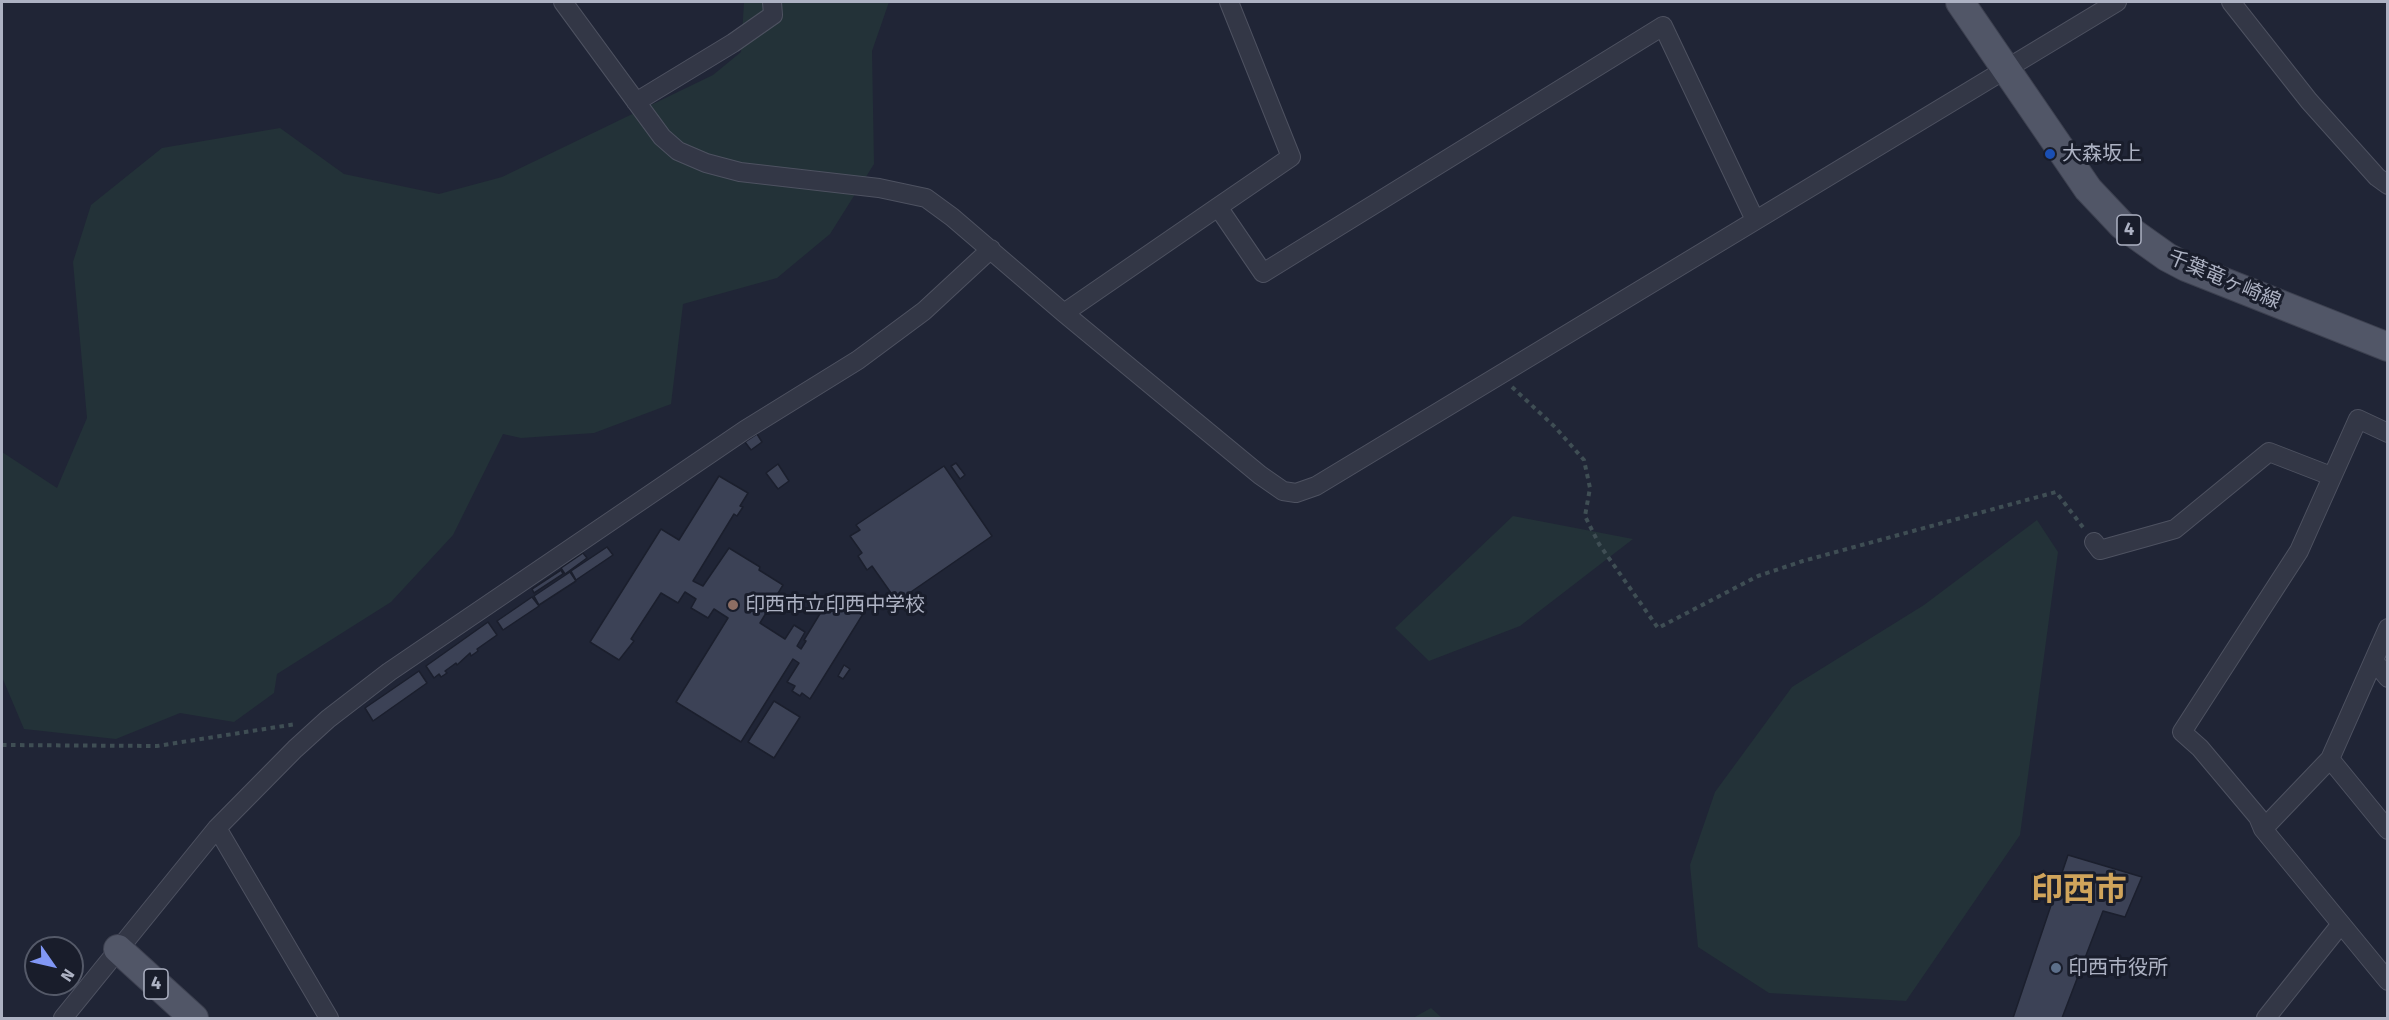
<!DOCTYPE html>
<meta charset="utf-8">
<style>
body{margin:0}
#map{position:relative;width:2389px;height:1020px;overflow:hidden;background:#202536;font-family:"Fira Sans",sans-serif}
canvas{display:block}
.frame{position:absolute;inset:0;border:3px solid #adb2c3;pointer-events:none}
.north{position:absolute;left:24px;top:936px;width:60px;height:60px;box-sizing:border-box;background:#191d2b;border:2px solid #545968;border-radius:50%;rotate:124deg;font-size:16px;font-weight:700;line-height:24px;text-align:center;color:#adb2c3}
.north::after{content:'';display:block;margin:auto;width:21px;height:27px;background:#8197f5;clip-path:polygon(50% 0,100% 100%,50% 72%,0 100%)}
</style>
<div id="map">
<canvas width="2389" height="1020"></canvas>
<div class="frame"></div>
<div class="north">N</div>
</div>
<script>
const c = document.querySelector('canvas').getContext('2d');
c.lineJoin = 'round';
function fill(path, color) { c.fillStyle = color; c.fill(path, 'evenodd'); }
const shape = rows => new Path2D(rows.map(r => 'M' + r).join(''));
function trace(path, color, width, dash) { c.strokeStyle = color; c.lineWidth = width; c.lineCap = dash ? 'butt' : 'round'; c.setLineDash(dash || []); c.stroke(path); }
function write(font, color, halo, rows, align = 'center') {
  c.font = font + ' "Fira Sans","Noto Sans JP",sans-serif'; c.lineWidth = 6; c.setLineDash([]); c.textBaseline = 'middle'; c.strokeStyle = halo; c.fillStyle = color; for (const [text, x, y, turn = 0] of rows) {
    c.save(); c.translate(x, y); c.rotate((+turn || 0) * Math.PI / 180); c.textAlign = isNaN(turn) ? turn : align; if (halo) c.strokeText(text, 0, 0); c.fillText(text, 0, 0); c.restore();
  }
}
const green = shape([
 [744,2,889,2,872,51,874,164,830,234,777,278,683,304,671,404,594,433,521,438,503,434,453,535,391,602,277,674,274,693,234,722,180,713,116,739,24,729,2,677,2,452,57,488,87,418,73,262,91,205,162,148,280,128,344,174,439,194,502,177,713,75,741,52],
 [1513,516,1633,539,1520,626,1429,661,1395,628],
 [2037,520,2058,552,2020,835,1906,1001,1769,993,1698,947,1690,865,1715,792,1792,687,1924,605],
 [1431,1008,1442,1018,1413,1018]
]);
const building = shape([
 [757,434,762,442,751,450,745,442,757,434],
 [956,463,965,475,960,479,951,466,956,463],
 [778,464,789,481,778,489,766,473,778,464],
 [944,466,992,536,905,596,905,595,896,600,872,566,867,570,858,556,862,553,850,536,860,530,856,525,944,466],
 [719,476,748,493,740,506,743,507,737,516,734,514,693,581,703,586,729,548,760,567,759,570,783,585,760,623,785,639,794,625,805,632,797,646,801,649,806,641,804,640,832,594,863,614,810,699,802,693,800,696,792,691,795,686,787,682,799,663,793,659,741,742,676,702,728,618,714,609,708,618,691,608,696,599,685,592,678,603,661,593,631,639,634,641,619,660,590,642,661,529,679,540,719,476],
 [607,547,613,555,576,580,571,571,607,547],
 [583,553,587,558,565,574,561,568,583,553],
 [561,570,563,574,534,593,532,589,561,570],
 [570,572,576,581,539,605,534,596,570,572],
 [532,597,539,606,503,630,497,621,532,597],
 [488,622,497,635,477,649,478,651,471,656,470,653,457,665,456,663,445,671,447,673,441,677,439,674,434,678,426,666,488,622],
 [844,665,850,669,843,679,838,676,844,665],
 [419,671,427,683,373,721,365,708,419,671],
 [774,701,800,717,774,758,748,742,774,701],
 [2068,855,2142,877,2125,917,2103,911,2062,1018,2013,1018,2068,855]
]);
const path = shape([
 [1512,387,1555,427,1584,460,1590,488,1585,516,1599,544,1658,628,1758,576,1803,561,2056,492,2085,530],
 [2,745,157,746,296,724]
]);
const street = shape([
 [563,2,662,137,678,151,706,163,740,172,879,188,926,198,952,217,1064,313,1260,475,1283,491,1296,493,1316,486,2117,2],
 [2231,2,2309,101,2377,177,2388,185],
 [636,102,733,43,773,15,772,2],
 [1218,207,1291,157,1229,2],
 [1064,313,1218,207,1263,273,1663,26,1755,220],
 [2388,433,2358,419,2299,551,2182,732,2200,748,2258,817,2263,829,2388,981],
 [2094,542,2100,550,2175,529,2269,452,2331,476],
 [2374,661,2388,678],
 [2330,759,2388,830],
 [217,828,329,1018],
 [2263,829,2330,759,2388,628],
 [63,1018,217,828,295,749,328,719,389,672,745,430,858,360,924,311,991,249],
 [2266,1018,2341,924]
]);
const primary = shape([
 [1960,2,2088,189,2122,225,2167,257,2186,267,2388,347],
 [118,949,194,1018]
]);
const markers = [
 [2050,154,6,"#1a4fb4"],
 [733,605,6,"#8d6e63"],
 [2056,968,6,"#5c6f8a"]
];
const shields = [
 [2129,230,24],
 [156,984,24]
];
const shieldNames = [
 ["4",2129,230],
 ["4",156,984]
];
const poiNames = [
 ["大森坂上",2062,154],
 ["印西市立印西中学校",745,605],
 ["印西市役所",2068,968]
];
const streetNames = [
 ["千葉竜ヶ崎線",2224,280,23]
];
const townNames = [
 ["印西市",2079,891]
];
fill(green, '#233238');
fill(building, '#3c4256');
trace(building, '#1b1f2d', 1.5);
trace(street, '#4e5261', 20);
trace(primary, '#3d4150', 30);
trace(path, '#3f4e54', 4, [4.5, 4.5]);
trace(street, '#333746', 18);
trace(primary, '#515667', 28);
for (const [x, y, r, color] of markers) { const dot = new Path2D(); dot.arc(x, y, r, 0, 2 * Math.PI); c.fillStyle = color; c.fill(dot); trace(dot, '#191d2b', 2); }
for (const [x, y, w] of shields) { const box = new Path2D(); box.roundRect(x - w / 2, y - 15, w, 30, 4.5); c.fillStyle = '#191d2b'; c.fill(box); trace(box, '#adb2c3', 1.5); }
write('bold 18px', '#adb2c3', null, shieldNames);
write('20px', '#adb2c3', '#191d2b', poiNames, 'left');
write('20px', '#adb2c3', '#191d2b', streetNames);
write('bold 32px', '#d0a45b', '#191d2b', townNames);
</script>
